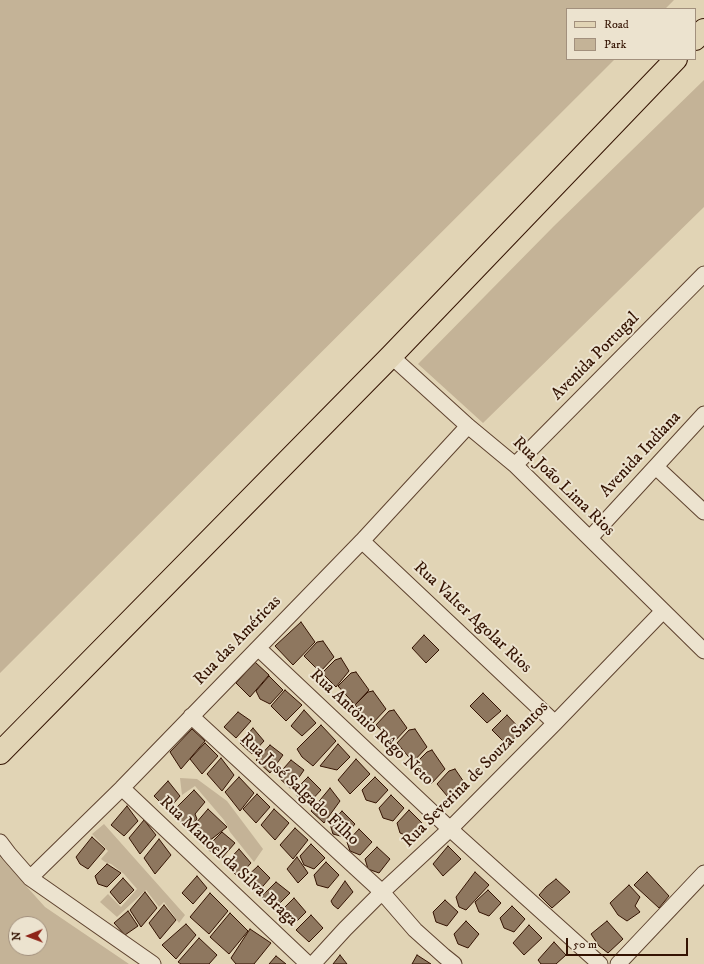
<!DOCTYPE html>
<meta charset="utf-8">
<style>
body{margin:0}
#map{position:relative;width:704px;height:964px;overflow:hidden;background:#e1d4b5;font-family:"IM FELL DW Pica",serif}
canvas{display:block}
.legend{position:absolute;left:566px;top:8px;width:130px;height:52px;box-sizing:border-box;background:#ece3cf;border:1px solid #a2907d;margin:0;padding:5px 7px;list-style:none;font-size:12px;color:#341302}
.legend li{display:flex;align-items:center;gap:8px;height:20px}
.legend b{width:20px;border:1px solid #a2907d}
.north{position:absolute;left:8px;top:916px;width:40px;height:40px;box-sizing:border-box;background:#ece3cf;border:1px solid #a2907d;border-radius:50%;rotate:269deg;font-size:11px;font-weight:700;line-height:16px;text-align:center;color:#341302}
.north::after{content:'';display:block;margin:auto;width:14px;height:18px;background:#8f2418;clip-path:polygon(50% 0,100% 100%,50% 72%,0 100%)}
.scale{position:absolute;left:566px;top:938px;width:122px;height:18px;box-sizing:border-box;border:2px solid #341302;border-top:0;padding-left:5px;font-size:12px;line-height:14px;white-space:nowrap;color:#341302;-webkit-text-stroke:3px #ece3cf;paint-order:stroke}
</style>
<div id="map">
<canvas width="704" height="964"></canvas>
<ul class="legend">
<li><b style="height:5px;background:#e1d4b5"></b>Road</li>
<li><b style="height:11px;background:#c4b397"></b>Park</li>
</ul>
<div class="north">N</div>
<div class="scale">50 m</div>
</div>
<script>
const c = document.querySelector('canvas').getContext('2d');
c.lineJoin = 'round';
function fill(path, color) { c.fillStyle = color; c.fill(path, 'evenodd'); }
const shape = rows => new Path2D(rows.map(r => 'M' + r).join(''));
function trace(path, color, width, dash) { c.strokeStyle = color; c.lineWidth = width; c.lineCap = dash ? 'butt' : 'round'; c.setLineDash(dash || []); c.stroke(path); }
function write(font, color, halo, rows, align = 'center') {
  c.font = font + ' "IM FELL DW Pica",serif'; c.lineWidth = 4; c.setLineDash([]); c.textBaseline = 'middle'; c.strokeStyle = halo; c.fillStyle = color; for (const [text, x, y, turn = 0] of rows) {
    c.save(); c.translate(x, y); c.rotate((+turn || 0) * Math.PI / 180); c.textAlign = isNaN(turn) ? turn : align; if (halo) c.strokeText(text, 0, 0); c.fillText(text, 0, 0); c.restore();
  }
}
const green = shape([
 [0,0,674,0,665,9,567,9,567,59,615,59,0,673],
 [704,80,704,207,483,423,418,364,554,226],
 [180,778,197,779,227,801,263,849,254,862,230,832,224,820,195,786,182,795],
 [104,824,185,915,179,923,164,902,159,907,146,890,117,917,100,902,108,894,121,907,137,889,124,874,111,864,105,862,101,859,108,851,92,834],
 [0,857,45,907,129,964,0,964],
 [16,924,40,924,40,948,16,948]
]);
const building = shape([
 [301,622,315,642,293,665,275,646,301,622],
 [424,635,439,650,426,663,412,648,424,635],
 [323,641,334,657,320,672,304,656,317,642,323,641],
 [341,658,349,671,336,687,322,673,335,660,341,658],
 [255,662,269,675,250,697,236,683,255,662],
 [356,672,369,690,355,705,338,686,351,673,356,672],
 [269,676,283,690,270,704,260,699,256,691,269,676],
 [285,690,302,705,286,721,271,706,285,690],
 [373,691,386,709,372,724,355,705,368,692,373,691],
 [483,693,501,711,487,723,470,706,483,693],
 [304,710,316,723,302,736,291,726,304,710],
 [394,710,407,728,393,743,376,725,389,711,394,710],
 [238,712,251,721,236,738,224,727,238,712],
 [507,715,522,731,507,745,492,730,507,715],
 [321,725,336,741,313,766,302,757,297,749,321,725],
 [253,728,264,741,252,754,240,743,253,728],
 [192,729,205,741,181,769,170,752,192,729],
 [415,729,427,747,413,762,397,743,409,730,415,729],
 [205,743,218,756,202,774,190,759,205,743],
 [338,744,350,757,337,770,320,766,338,744],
 [270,745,283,755,270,773,256,760,270,745],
 [432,750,445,769,431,784,414,765,427,752,432,750],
 [221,758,234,775,222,791,207,774,221,758],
 [356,759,370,774,350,794,338,780,356,759],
 [291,760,304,770,291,789,277,776,291,760],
 [455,769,468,788,453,803,437,784,449,771,455,769],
 [239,777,254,793,240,811,225,792,239,777],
 [308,777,321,790,309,803,299,800,295,790,308,777],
 [375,777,388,790,376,803,366,800,362,790,375,777],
 [168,781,180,796,168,810,154,796,168,781],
 [330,788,340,801,324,823,311,811,330,788],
 [194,790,205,802,195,814,197,819,188,831,172,812,194,790],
 [257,794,270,807,256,823,243,809,257,794],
 [391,795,404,808,393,821,383,818,379,808,391,795],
 [127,806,138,821,124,836,111,825,127,806],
 [208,809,227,827,204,845,190,830,208,809],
 [274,809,289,823,275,840,261,825,274,809],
 [409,810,422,823,410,837,400,833,397,823,409,810],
 [342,811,355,824,344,837,333,834,330,824,342,811],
 [144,820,156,835,140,854,129,838,144,820],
 [295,828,308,840,293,859,280,845,295,828],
 [359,829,372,842,360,855,350,851,347,842,359,829],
 [222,832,235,843,221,859,206,848,222,832],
 [92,837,105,849,88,869,80,864,76,857,92,837],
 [159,839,171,855,155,874,144,858,159,839],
 [311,844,325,858,314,869,304,865,300,856,311,844],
 [448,846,461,859,443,876,433,864,448,846],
 [377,847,390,859,379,873,368,869,365,859,377,847],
 [239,849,251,863,238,877,225,864,239,849],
 [297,857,308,873,298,883,287,869,297,857],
 [326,862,339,875,328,888,317,885,314,875,326,862],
 [107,864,121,873,107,887,98,884,95,876,107,864],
 [258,866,270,878,257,893,243,880,258,866],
 [475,872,489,885,466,910,459,907,456,897,475,872],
 [647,872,669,896,659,908,634,885,647,872],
 [197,876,207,888,193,904,182,893,197,876],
 [123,878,134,890,120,904,110,892,123,878],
 [556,879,570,892,552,908,539,895,546,887,556,879],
 [345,881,353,892,338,909,333,905,331,901,345,881],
 [276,882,290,893,274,909,261,897,276,882],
 [629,885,640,897,635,906,640,912,627,921,618,915,610,903,629,885],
 [488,890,501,903,489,916,479,912,475,902,488,890],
 [145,892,157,908,141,927,130,910,145,892],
 [210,893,228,911,209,934,190,917,210,893],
 [294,898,306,912,292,926,279,913,294,898],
 [445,900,458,912,447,926,436,922,433,912,445,900],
 [164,905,176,920,160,939,149,923,164,905],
 [512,906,525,919,514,932,504,928,500,918,512,906],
 [128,911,138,926,125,935,114,923,128,911],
 [230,913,248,931,229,954,210,937,230,913],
 [311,915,323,928,309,942,296,930,311,915],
 [466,921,479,934,468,948,458,944,454,934,466,921],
 [607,921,623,939,608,953,599,946,591,934,607,921],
 [186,924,196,935,176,959,162,945,186,924],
 [529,925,542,938,524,955,513,943,529,925],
 [250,929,271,943,254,964,236,964,231,958,250,929],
 [199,938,217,955,209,964,181,964,178,962,199,938],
 [554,942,566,955,556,964,541,964,538,960,554,942],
 [340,955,347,964,333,964,340,955],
 [417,955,431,964,412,964,417,955],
 [276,956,286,964,269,964,276,956]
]);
const minor = shape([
 [391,356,468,426,515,465,704,651],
 [515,465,704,274],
 [656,467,704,512],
 [590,538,704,414],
 [362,541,555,723],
 [258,648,450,829,600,964],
 [191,716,382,892,415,930,444,956,454,964],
 [122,788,308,964],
 [0,842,9,854,30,878,153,964],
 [30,878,122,788,362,541,468,426],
 [313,964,345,929,382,892,450,829,555,723,663,611],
 [618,964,704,873]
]);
const primary = shape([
 [695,39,704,30],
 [0,753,391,356,676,59]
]);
const streetNames = [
 ["Avenida Portugal",596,357,-45],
 ["Avenida Indiana",641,455,-47],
 ["Rua João Lima Rios",563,487,44],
 ["Rua Valter Agolar Rios",472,618,43],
 ["Rua das Américas",238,641,-46],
 ["Rua Antônio Rêgo Neto",371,728,43],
 ["Rua Severina de Souza Santos",476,775,-45],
 ["Rua José Salgado Filho",299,790,43],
 ["Rua Manoel da Silva Braga",228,862,43]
];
fill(green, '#c4b397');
fill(building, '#8e775f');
trace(building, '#341302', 1);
trace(minor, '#5f432f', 17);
trace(primary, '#341302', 24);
trace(minor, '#ece3cf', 15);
trace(primary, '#e1d4b5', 22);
write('17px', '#341302', '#ece3cf', streetNames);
</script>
